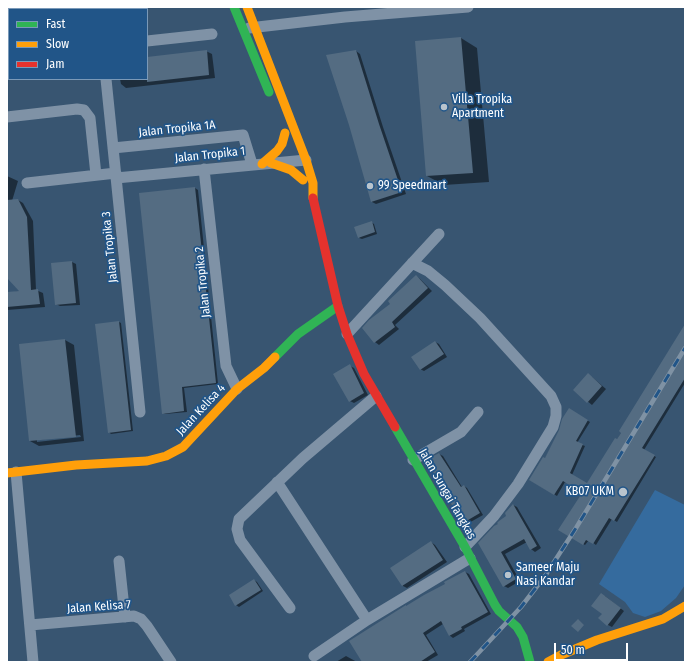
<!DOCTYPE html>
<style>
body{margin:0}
#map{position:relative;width:692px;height:669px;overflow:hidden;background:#385571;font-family:"Fira Sans Condensed",sans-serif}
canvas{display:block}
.frame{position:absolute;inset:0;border:8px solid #fff;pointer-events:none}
.legend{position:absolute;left:8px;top:8px;width:140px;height:72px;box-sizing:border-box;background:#215588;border:1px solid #7a99b8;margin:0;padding:5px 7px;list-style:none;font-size:12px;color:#fff}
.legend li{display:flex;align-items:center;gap:8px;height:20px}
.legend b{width:20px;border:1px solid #7a99b8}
.scale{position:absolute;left:554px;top:643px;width:74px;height:18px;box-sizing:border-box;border:2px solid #fff;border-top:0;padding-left:5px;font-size:12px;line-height:14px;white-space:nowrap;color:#fff;-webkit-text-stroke:3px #215588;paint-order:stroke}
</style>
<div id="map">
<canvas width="692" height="669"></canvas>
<div class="frame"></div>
<ul class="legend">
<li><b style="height:5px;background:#30b455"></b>Fast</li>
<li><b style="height:5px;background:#ff9f0a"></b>Slow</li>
<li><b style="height:5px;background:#e5322d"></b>Jam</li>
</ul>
<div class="scale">50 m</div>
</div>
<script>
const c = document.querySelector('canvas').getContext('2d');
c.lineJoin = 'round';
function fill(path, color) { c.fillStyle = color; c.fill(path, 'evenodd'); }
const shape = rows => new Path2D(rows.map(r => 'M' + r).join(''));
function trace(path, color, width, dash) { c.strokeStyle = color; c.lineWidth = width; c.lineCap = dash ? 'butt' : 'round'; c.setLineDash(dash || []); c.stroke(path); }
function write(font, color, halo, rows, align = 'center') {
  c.font = font + ' "Fira Sans Condensed",sans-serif'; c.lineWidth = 3.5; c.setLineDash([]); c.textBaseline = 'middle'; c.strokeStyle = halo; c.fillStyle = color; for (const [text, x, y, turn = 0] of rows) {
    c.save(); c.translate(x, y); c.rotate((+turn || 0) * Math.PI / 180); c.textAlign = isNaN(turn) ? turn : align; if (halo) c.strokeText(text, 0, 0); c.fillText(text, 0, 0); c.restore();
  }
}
const green = shape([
 [655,490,685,505,685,585,676,598,661,611,645,617,633,613,625,602,599,584]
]);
const shadow = shape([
 [461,38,477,48,489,182,444,185,427,176],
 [206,51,212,54,215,78,126,88,121,84,120,79,147,79,147,58],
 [356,51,360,54,383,127,406,194,376,204,372,202,350,125],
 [7,176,18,181,12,201,18,200,23,203,33,221,36,290,43,293,45,307,7,310,7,293,21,291,7,270],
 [195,188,198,190,218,384,184,388,187,412,165,414,163,413],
 [371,222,374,224,377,234,362,239,359,238],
 [72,262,76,264,80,305,60,306,56,304],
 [416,276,420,279,432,291,395,325,399,329,379,345,375,342,392,304],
 [119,322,121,323,133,431,111,434,109,432],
 [685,333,685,383,644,450,656,457,617,522,612,519,596,545,589,540,585,545,560,530,583,492,565,482,557,496,530,480,545,459,570,410,590,422,577,443,585,446,572,475,588,485],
 [65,340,74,345,84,441,39,446,30,441],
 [80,435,81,437,37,442,37,440],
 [435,342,439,344,447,357,424,371,420,369],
 [350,366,354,368,368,395,354,403,350,401],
 [592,377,606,389,592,405,574,390],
 [439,454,443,456,462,487,464,486,467,488,483,515,467,524,464,522],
 [513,505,517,507,541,548,535,552,531,549,527,542,505,554,520,581,508,588,504,586,479,543,508,517],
 [431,542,435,545,447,562,407,588,403,586,392,568],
 [465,572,469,574,491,614,464,629,465,631,453,638,449,635,443,624,426,635,438,655,426,662,363,662,407,607,447,585],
 [254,580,257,582,263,591,239,607,236,605],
 [605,596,624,611,612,627,608,625,603,614],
 [346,656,357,662,336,662]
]);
const building = shape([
 [461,37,473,173,426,176,415,41],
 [207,50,209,75,147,82,147,57],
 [356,50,379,124,402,192,371,202,349,125,326,55],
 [195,187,216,383,182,387,184,411,162,414,139,193],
 [18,199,27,217,31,290,38,289,40,304,7,307,7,292,19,291,7,278,7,200],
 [372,221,375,232,358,238,354,227],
 [72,261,76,303,55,305,51,263],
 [416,275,428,288,392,322,395,327,374,343,362,328,369,320,390,304,388,301],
 [119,321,131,430,108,433,95,324],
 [685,324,685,378,642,448,655,455,614,521,609,518,593,544,586,540,583,545,558,530,582,493,563,481,554,495,529,480,543,457,545,458,559,430,562,419,569,408,588,420,576,441,583,444,570,473,587,483,615,438,617,439,621,433,619,431],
 [65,339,76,437,29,441,19,344],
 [435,341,444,354,420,370,411,357],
 [350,364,364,393,349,402,333,374],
 [588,373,602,386,587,403,573,390],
 [439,453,461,487,464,485,480,513,463,523,456,510,455,510,450,502,451,502,426,460],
 [513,504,537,546,530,550,524,539,501,552,516,579,503,587,478,543,494,526,498,524,497,523,499,521,506,516,505,513],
 [431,541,443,560,402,586,390,568],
 [465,571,488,612,461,627,462,629,449,636,441,621,423,633,435,652,420,662,362,662,349,641,406,605,406,606,424,595,445,584,444,582],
 [254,579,261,590,235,606,229,595],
 [601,593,621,608,607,626,598,618,602,614,591,606],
 [578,619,584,625,578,632,571,626]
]);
const street = shape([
 [99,7,99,9],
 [249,28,345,17,468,7],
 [147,41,212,34],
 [7,56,9,56],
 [106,79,140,412],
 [7,117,77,109,84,110,90,118,96,175],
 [113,148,243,135,252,164],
 [204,169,226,366,237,389],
 [116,178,306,160],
 [27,183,116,173],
 [412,263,428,271,445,285,480,318,551,396,556,407,556,416,553,427,518,484,494,516,465,547],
 [347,334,439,234],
 [413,460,461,432,478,412],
 [16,472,33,662],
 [277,482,367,620],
 [119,561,125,617],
 [290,608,240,540,237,529,239,519,303,458,376,396],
 [30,625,134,616,141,619,147,626,171,662],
 [314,656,367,620,470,558]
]);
const fast = shape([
 [234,7,269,92],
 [275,357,298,334,338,306],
 [395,427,465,547,495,605,499,611,517,627,523,637,530,662]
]);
const slow = shape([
 [247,7,306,160,313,183,313,198],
 [271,163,291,170,303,180],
 [262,164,277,151,282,144,285,133],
 [7,473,76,465,147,461,166,456,183,447,237,389,264,368,275,357],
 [548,662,561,655,597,640,663,619,685,606]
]);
const jam = shape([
 [313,198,338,306,347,334,364,374,395,427]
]);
const rail = shape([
 [470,662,521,607,545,576,576,528,685,348]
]);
const markers = [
 [444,107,4,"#b9c4cd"],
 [370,186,4,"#b9c4cd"],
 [623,492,5,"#b9c4cd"],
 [508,575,4,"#b9c4cd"]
];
const poiNames = [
 ["Villa Tropika",452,100],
 ["Apartment",452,114],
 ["99 Speedmart",378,186],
 ["KB07 UKM",614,492,"right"],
 ["Sameer Maju",516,568],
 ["Nasi Kandar",516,582]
];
const streetNames = [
 ["Jalan Tropika 1A",177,129,-6],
 ["Jalan Tropika 1",210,155,-6],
 ["Jalan Tropika 3",110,247,-96],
 ["Jalan Tropika 2",203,282,-96],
 ["Jalan Kelisa 4",201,410,-47],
 ["Jalan Sungai Tangkas",447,494,60],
 ["Jalan Kelisa 7",99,607,-4]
];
fill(green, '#356b9e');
fill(shadow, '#0007');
fill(building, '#546c82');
trace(street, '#7f92a6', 11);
trace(fast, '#30b455', 9);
trace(slow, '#ff9f0a', 9);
trace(jam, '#e5322d', 9);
trace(rail, '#7f92a4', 4.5);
trace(rail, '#215588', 3, [9]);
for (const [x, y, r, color] of markers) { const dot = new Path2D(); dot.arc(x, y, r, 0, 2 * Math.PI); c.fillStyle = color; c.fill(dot); trace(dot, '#215588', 1.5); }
write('12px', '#fff', '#215588', poiNames, 'left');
write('12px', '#fff', '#215588', streetNames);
</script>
